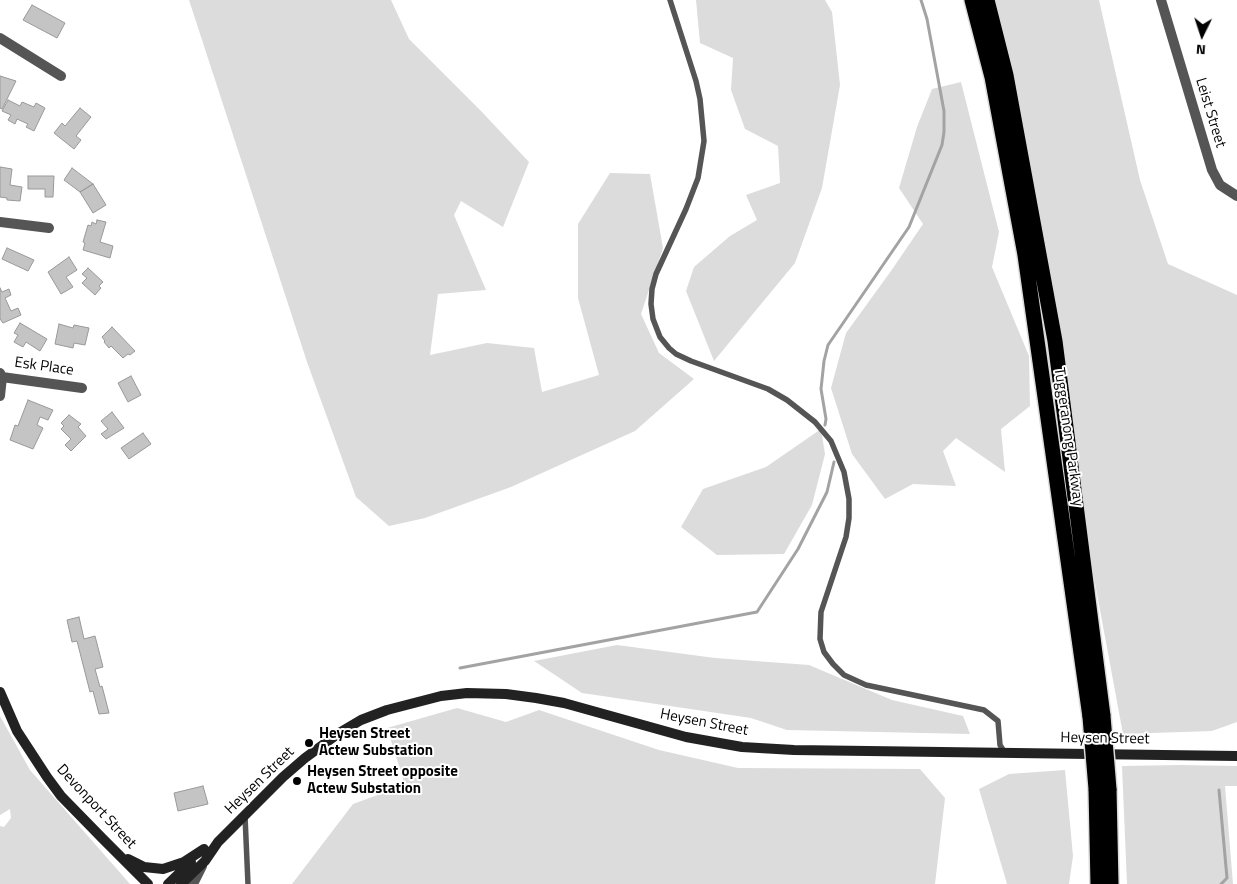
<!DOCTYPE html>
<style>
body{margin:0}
#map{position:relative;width:1237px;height:884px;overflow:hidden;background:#fff;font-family:"Titillium Web",sans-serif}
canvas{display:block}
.north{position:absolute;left:1177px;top:10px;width:50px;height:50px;-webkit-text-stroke:4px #fff;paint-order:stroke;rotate:184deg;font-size:14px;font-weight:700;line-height:20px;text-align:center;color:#000}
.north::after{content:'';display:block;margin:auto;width:18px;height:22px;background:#000;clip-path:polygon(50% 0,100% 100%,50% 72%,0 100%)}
</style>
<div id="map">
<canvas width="1237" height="884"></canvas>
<div class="north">N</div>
</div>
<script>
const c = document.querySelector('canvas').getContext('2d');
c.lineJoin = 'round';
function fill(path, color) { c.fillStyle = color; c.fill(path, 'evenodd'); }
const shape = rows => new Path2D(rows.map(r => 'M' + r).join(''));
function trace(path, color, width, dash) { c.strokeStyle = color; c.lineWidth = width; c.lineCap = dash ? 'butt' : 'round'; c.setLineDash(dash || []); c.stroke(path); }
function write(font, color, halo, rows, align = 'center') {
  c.font = font + ' "Titillium Web",sans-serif'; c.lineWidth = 4; c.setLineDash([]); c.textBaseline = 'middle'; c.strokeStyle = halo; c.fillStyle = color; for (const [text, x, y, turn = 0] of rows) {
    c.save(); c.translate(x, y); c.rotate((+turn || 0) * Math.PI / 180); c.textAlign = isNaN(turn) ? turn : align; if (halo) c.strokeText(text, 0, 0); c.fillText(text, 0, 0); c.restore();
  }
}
const green = shape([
 [189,0,391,0,409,39,481,111,529,162,503,227,461,201,454,215,486,290,438,294,430,355,487,343,534,348,542,392,599,375,578,298,578,224,610,173,650,174,663,248,641,314,659,353,694,379,635,431,511,487,425,518,389,526,356,497,307,362],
 [696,0,825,0,832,12,840,85,822,188,795,263,714,361,686,291,694,267,730,236,757,220,746,195,780,183,778,146,745,129,731,90,733,58,700,43],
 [987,0,1099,0,1140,180,1168,264,1237,295,1237,722,1212,731,1123,734],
 [961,82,999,232,992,267,1029,356,1030,406,1001,429,1005,472,956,438,943,451,956,486,913,484,885,499,852,454,831,388,846,333,891,271,923,224,899,188,917,127,932,89],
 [821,429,825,454,812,505,784,554,717,555,681,527,703,489,766,467],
 [617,645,715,658,809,665,892,700,963,716,970,734,787,730,751,718,582,693,534,661],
 [457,708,506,722,539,710,659,750,738,768,920,769,945,798,935,884,292,884,353,804,405,785,387,728],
 [0,716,30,770,130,884,0,884,0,826,4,827,11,818,10,809,0,815],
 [1180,765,1237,766,1237,786,1225,786,1233,884,1127,884,1122,766],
 [1065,770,1073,856,1069,884,1007,884,979,789,1009,774]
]);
const stream = shape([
 [825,425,826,419,821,389,824,361,828,345,909,227,942,145,944,132,944,111,927,19,921,0],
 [460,668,757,612,798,549,827,492,834,462],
 [1219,790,1227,878,1221,884]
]);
const building = shape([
 [32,5,65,23,57,38,23,20,32,5],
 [0,76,16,81,2,109,0,108,0,76],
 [8,100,20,106,22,102,34,107,36,103,45,108,34,131,26,127,28,124,17,119,15,124,8,120,11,115,2,111,8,100],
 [80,108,91,117,76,136,81,140,74,149,54,133,62,123,65,126,80,108],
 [0,167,12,169,10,185,22,187,20,201,7,200,7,198,0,197,0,167],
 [72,168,93,184,80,192,64,180,72,168],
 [28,176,54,176,53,197,45,197,45,189,28,189,28,176],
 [93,184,106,205,93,213,80,192,93,184],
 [97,220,106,222,100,242,113,246,110,258,83,250,85,243,83,242,88,225,91,226,92,222,96,224,97,220],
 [7,248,34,260,28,271,2,259,7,248],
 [69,257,77,270,66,277,73,287,61,294,48,272,69,257],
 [88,268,103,282,99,286,101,288,95,295,82,283,87,278,82,274,88,268],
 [0,288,2,292,9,289,11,295,5,298,11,311,18,308,21,315,3,323,0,319,0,288],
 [20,323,47,339,40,351,26,342,23,347,14,342,18,335,14,333,20,323],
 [59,324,73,328,74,325,89,328,85,345,74,343,73,348,55,344,59,324],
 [112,327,135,351,130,355,128,354,123,358,111,346,109,348,104,342,105,341,102,337,112,327],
 [131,376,141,395,128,402,118,383,131,376],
 [28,400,53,410,48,420,40,417,37,425,43,428,33,449,10,440,15,425,18,426,28,400],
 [112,412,124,428,106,439,101,434,108,429,101,421,112,412],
 [69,415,81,424,78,427,86,436,71,451,65,445,71,439,61,429,64,426,61,423,69,415],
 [143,433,151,444,129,459,121,448,143,433],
 [79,617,84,639,95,636,103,667,95,669,100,687,102,686,109,713,99,714,93,691,90,692,77,641,72,642,67,620,79,617],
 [203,786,208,804,178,811,174,793,203,786]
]);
const lane = shape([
 [670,0,696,81,700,99,704,141,698,178,686,209,656,274,652,289,651,304,653,319,660,337,669,348,676,354,691,361,768,389,787,400,815,422,831,441,844,472,849,499,849,518,846,537,821,612,820,639,824,652,833,664,844,675,866,685,984,710,998,721,1000,745,1005,753],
 [245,816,248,884]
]);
const street = shape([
 [1161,0,1212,170,1220,185,1237,196],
 [0,38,61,76],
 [0,222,49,228],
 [0,373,2,377,0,396],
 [2,377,82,388],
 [193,884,202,866]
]);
const secondary = shape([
 [0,692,17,731,47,777,61,796,102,838,148,884],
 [128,859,144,867,163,869,184,862,204,849],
 [168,884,191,862],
 [181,884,205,861,218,842,283,777,305,758,339,733,361,720,387,710,441,696,467,693,506,694,536,698,564,703,686,737,742,747,794,750,1237,756]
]);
const highway = shape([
 [972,0,992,77,1025,255,1090,717],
 [987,0,1006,75,1055,341,1103,716],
 [1096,789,1098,884],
 [1109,789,1111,884]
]);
const highwayBridge = shape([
 [1103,716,1109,789],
 [1090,717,1096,789]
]);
const markers = [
 [309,743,5,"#000"],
 [297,781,5,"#000"]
];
const streetNames = [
 ["Leist Street",1210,113,73],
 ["Esk Place",44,367,8],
 ["Tuggeranong Parkway",1068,437,82],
 ["Heysen Street",704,723,11],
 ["Heysen Street",1105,739,1],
 ["Heysen Street",260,781,-44],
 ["Devonport Street",96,807,47]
];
const poiNames = [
 ["Heysen Street",319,734],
 ["Actew Substation",319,751],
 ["Heysen Street opposite",307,772],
 ["Actew Substation",307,789]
];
fill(green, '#dcdcdc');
trace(stream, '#a3a3a3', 3);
fill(building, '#c4c4c4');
trace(building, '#999', 1);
trace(highway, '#dbdbdb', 18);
trace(lane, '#555', 5.5);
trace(street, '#555', 10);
trace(secondary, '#222', 10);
trace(highway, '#000', 15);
trace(highwayBridge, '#dbdbdb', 18, []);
trace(highwayBridge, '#000', 15);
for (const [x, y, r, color] of markers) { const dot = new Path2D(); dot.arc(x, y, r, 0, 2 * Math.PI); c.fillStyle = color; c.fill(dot); trace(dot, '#fff', 2); }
write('15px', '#000', '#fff', streetNames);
write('bold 15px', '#000', '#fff', poiNames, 'left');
</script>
